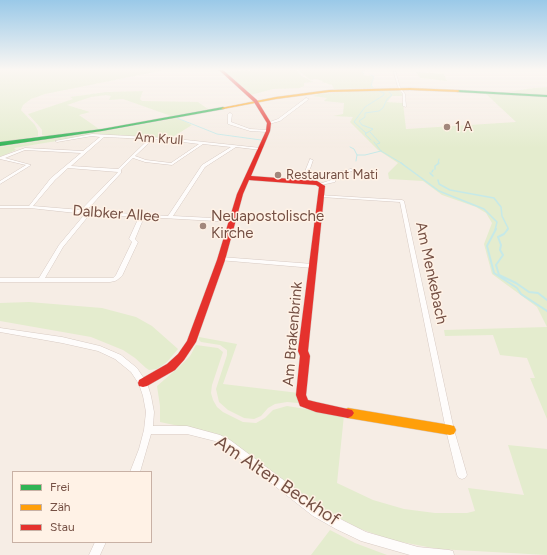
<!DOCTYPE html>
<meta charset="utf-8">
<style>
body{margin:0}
#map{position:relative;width:547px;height:555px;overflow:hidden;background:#f6ede5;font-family:Figtree,sans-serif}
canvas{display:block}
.legend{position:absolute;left:12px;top:471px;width:140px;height:72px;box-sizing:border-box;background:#fff2e6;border:1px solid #c8b1a5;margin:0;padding:5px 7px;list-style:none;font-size:12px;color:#755044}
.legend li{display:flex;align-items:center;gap:8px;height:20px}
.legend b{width:20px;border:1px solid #c8b1a5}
</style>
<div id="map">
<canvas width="547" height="555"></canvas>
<ul class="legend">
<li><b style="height:5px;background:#30b455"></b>Frei</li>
<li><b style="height:5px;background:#ff9f0a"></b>Zäh</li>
<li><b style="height:5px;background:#e5322d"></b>Stau</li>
</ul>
</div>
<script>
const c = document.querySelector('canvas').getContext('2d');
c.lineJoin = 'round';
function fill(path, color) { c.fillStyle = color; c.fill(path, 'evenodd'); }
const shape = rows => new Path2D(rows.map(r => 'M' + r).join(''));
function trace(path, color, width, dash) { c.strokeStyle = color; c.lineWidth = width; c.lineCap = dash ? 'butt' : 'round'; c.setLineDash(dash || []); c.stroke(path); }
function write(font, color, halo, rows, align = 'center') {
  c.font = font + ' Figtree,sans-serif'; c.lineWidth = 3; c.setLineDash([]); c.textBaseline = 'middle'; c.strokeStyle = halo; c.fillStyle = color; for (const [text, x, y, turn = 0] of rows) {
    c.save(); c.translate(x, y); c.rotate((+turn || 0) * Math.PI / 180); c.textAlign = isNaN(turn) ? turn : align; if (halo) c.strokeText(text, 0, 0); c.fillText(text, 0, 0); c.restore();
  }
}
const green = shape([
 [0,70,165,70,45,94,31,99,23,105,21,110,35,125,38,131,38,136,0,143],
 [252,70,297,70,302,76,313,82,304,83,304,86,300,88,273,89,251,95,224,72],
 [298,70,365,70,363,72,364,75,374,76,371,86,374,88,334,89,332,85,322,82,323,81,316,79,310,80],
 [416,72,444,74,447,81,420,78],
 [547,87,547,95,507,92,534,88],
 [379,90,399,90,402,94,402,96,392,96,387,102,403,103,406,129,516,122,485,93,547,97,547,327,537,307,492,274,484,244,492,223,486,213,476,207,442,195,423,181,389,179,388,173,398,163,378,150,350,122,353,117,333,116,343,114,344,103,324,101,327,98,313,96,319,94],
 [143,91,140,99,142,101,198,102,208,109,171,116,123,99,109,100,111,96,106,95,91,97,67,105,90,112,79,115,99,129,46,136,42,135,42,130,39,126,28,114,73,99,70,97,106,92],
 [178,118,192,125,171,138,93,135,14,148,16,150,0,157,0,147,118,129],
 [29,302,102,308,136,317,152,326,178,349,167,362,157,369,149,370,146,368,135,358,123,350,91,337,0,321,0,303],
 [547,327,547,419,530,378,535,378,527,358,500,355,493,335,445,336,444,330],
 [199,337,237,344,223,384,299,393,298,403,287,402,275,404,268,408,261,416,254,419,244,418,228,410,219,402,216,389,227,355,227,350,220,345,201,342,199,340],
 [196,345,218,348,223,352,212,385,211,393,213,400,217,407,223,412,243,422,256,423,265,418,273,410,287,406,344,415,337,483,373,500,404,509,435,513,467,513,475,511,468,488,524,495,508,445,547,449,547,555,438,549,391,540,358,528,320,508,230,441,217,434,160,422,160,406,157,386,179,367,190,356],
 [330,530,355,543,387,555,311,555]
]);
const streamFar2 = shape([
 [364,74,362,72,365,70],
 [370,75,374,76,371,86,373,87],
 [177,118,217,134,261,140],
 [370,132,380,143,377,144],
 [366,133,354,122,365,107,384,95,384,93,379,91],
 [371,140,365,134,373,129,362,125,359,121,365,117,365,113,379,111,383,108,387,99,392,95,389,92],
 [374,142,381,151,403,164],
 [350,147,354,149,357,155,365,155,381,151],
 [356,161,357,155],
 [438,164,439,159]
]);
const streamFar1 = shape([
 [401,163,439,191,484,209,497,222,495,230],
 [435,169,435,166,439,163],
 [432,172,433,170],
 [430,173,433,176],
 [438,180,439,184,450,190,494,198,501,207,502,216,508,228,507,230]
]);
const stream = shape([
 [496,229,487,246,494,273,517,288,521,294,547,311],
 [508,229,504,234,498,237,501,245,500,250,503,255,496,265,499,275,516,283,529,292,538,293,547,300]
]);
const street = shape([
 [393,70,395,70,400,87,405,94,406,107,403,106,403,94,398,87,393,70],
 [306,98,309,99,280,121,269,124,267,123,278,119,306,98],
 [230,113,232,114,231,122,250,129,268,130,270,131,268,132,250,131,228,124,228,114,230,113],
 [92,134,167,138,261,148,263,149,261,150,236,147,205,167,173,216,232,219,234,220,234,222,144,217,135,239,138,242,122,276,117,280,115,281,110,282,0,282,0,278,39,278,59,245,85,214,30,208,0,208,0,206,29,206,51,178,81,153,25,150,5,158,31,165,0,184,0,181,26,165,0,159,0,157,25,148,83,151,100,137,92,136,57,142,55,141,92,134],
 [104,137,149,139,118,169,71,166,104,137],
 [153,139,167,140,199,144,171,163,146,160,135,156,153,139],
 [203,144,231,147,202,165,168,216,86,211,121,173,121,170,133,158,145,162,172,165,203,144],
 [68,168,118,172,81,210,33,206,55,180,68,168],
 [90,214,139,217,129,239,132,242,116,275,113,278,45,278,63,247,90,214],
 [310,159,313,160,308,175,300,182,296,182,296,180,304,174,310,159],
 [351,169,353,170,352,171,336,175,335,182,321,185,319,184,331,180,332,173,351,169],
 [319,195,402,200,404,201,454,430,467,475,465,478,462,479,459,478,457,475,446,430,400,202,321,197,319,196,319,195],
 [221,257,313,264,316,266,313,268,219,260,218,259,219,258,221,257],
 [0,328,62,337,100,346,121,355,137,368,147,383,151,396,154,412,153,426,187,426,220,435,230,440,321,508,344,521,366,532,418,547,449,550,453,551,454,555,410,555,361,541,336,529,313,516,224,446,215,441,187,434,151,434,140,472,130,472,139,449,144,430,146,412,143,396,139,384,131,372,115,359,98,351,62,343,0,332,0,328],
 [95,542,106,542,100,555,89,555,95,542]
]);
const fast = shape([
 [458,90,547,95,547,97,457,92,458,90],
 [223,107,225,108,224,109,102,131,0,146,0,142,102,129,223,107]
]);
const slow = shape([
 [410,88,458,90,460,91,458,92,410,90,329,92,276,99,223,109,221,108,276,97,329,90,410,88],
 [348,408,450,425,454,426,456,430,454,434,450,435,348,418,344,416,342,413,344,410,348,408]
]);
const jam = shape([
 [219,70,223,70,257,100,271,123,270,131,251,176,317,181,325,186,308,351,310,356,306,395,308,400,316,402,352,410,354,413,352,416,348,418,316,412,300,406,296,395,300,356,298,351,319,187,316,185,249,180,243,194,225,260,196,342,184,360,175,370,147,386,143,387,139,386,138,383,139,380,167,364,178,354,187,341,217,260,237,194,266,131,267,123,254,102,219,70]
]);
const markers = [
 [447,127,4,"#a2877c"],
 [278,175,4,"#a2877c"],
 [203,226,4,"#a2877c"]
];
const farPoinames = [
 ["1 A",455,127],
 ["Restaurant Mati",286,175]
];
const farStreetnames = [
 ["Am Krull",159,139,4]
];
const streetNames = [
 ["Dalbker Allee",116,214,4],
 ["Am Menkebach",431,273,78],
 ["Am Brakenbrink",293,334,-85]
];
const poiNames = [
 ["Neuapostolische",211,217],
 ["Kirche",211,234]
];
const nearStreetnames = [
 ["Am Alten Beckhof",277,481,34]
];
fill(green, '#e4ecce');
trace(streamFar2, '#c6e9e8', 1);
trace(streamFar1, '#c6e9e8', 1.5);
trace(stream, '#c6e9e8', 2);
trace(street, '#d7cac3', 1);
trace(fast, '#d7c8c1', 1);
trace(slow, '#d7c8c1', 1);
trace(jam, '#d7c8c1', 1);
fill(street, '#fefcfb');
fill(fast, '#30b455');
fill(slow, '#ff9f0a');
fill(jam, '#e5322d');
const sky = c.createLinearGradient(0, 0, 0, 148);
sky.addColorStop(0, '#9ac9e8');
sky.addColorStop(0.47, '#fbf7f3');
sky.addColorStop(1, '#fbf7f300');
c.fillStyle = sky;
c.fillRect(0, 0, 547, 148);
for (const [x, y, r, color] of markers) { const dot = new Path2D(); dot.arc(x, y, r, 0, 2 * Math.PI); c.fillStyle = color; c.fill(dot); trace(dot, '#fff2e6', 1.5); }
write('13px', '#755044', '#fff2e6', farPoinames, 'left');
write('13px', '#755044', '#fff2e6', farStreetnames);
write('15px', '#755044', '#fff2e6', streetNames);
write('15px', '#755044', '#fff2e6', poiNames, 'left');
write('18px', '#755044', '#fff2e6', nearStreetnames);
</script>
